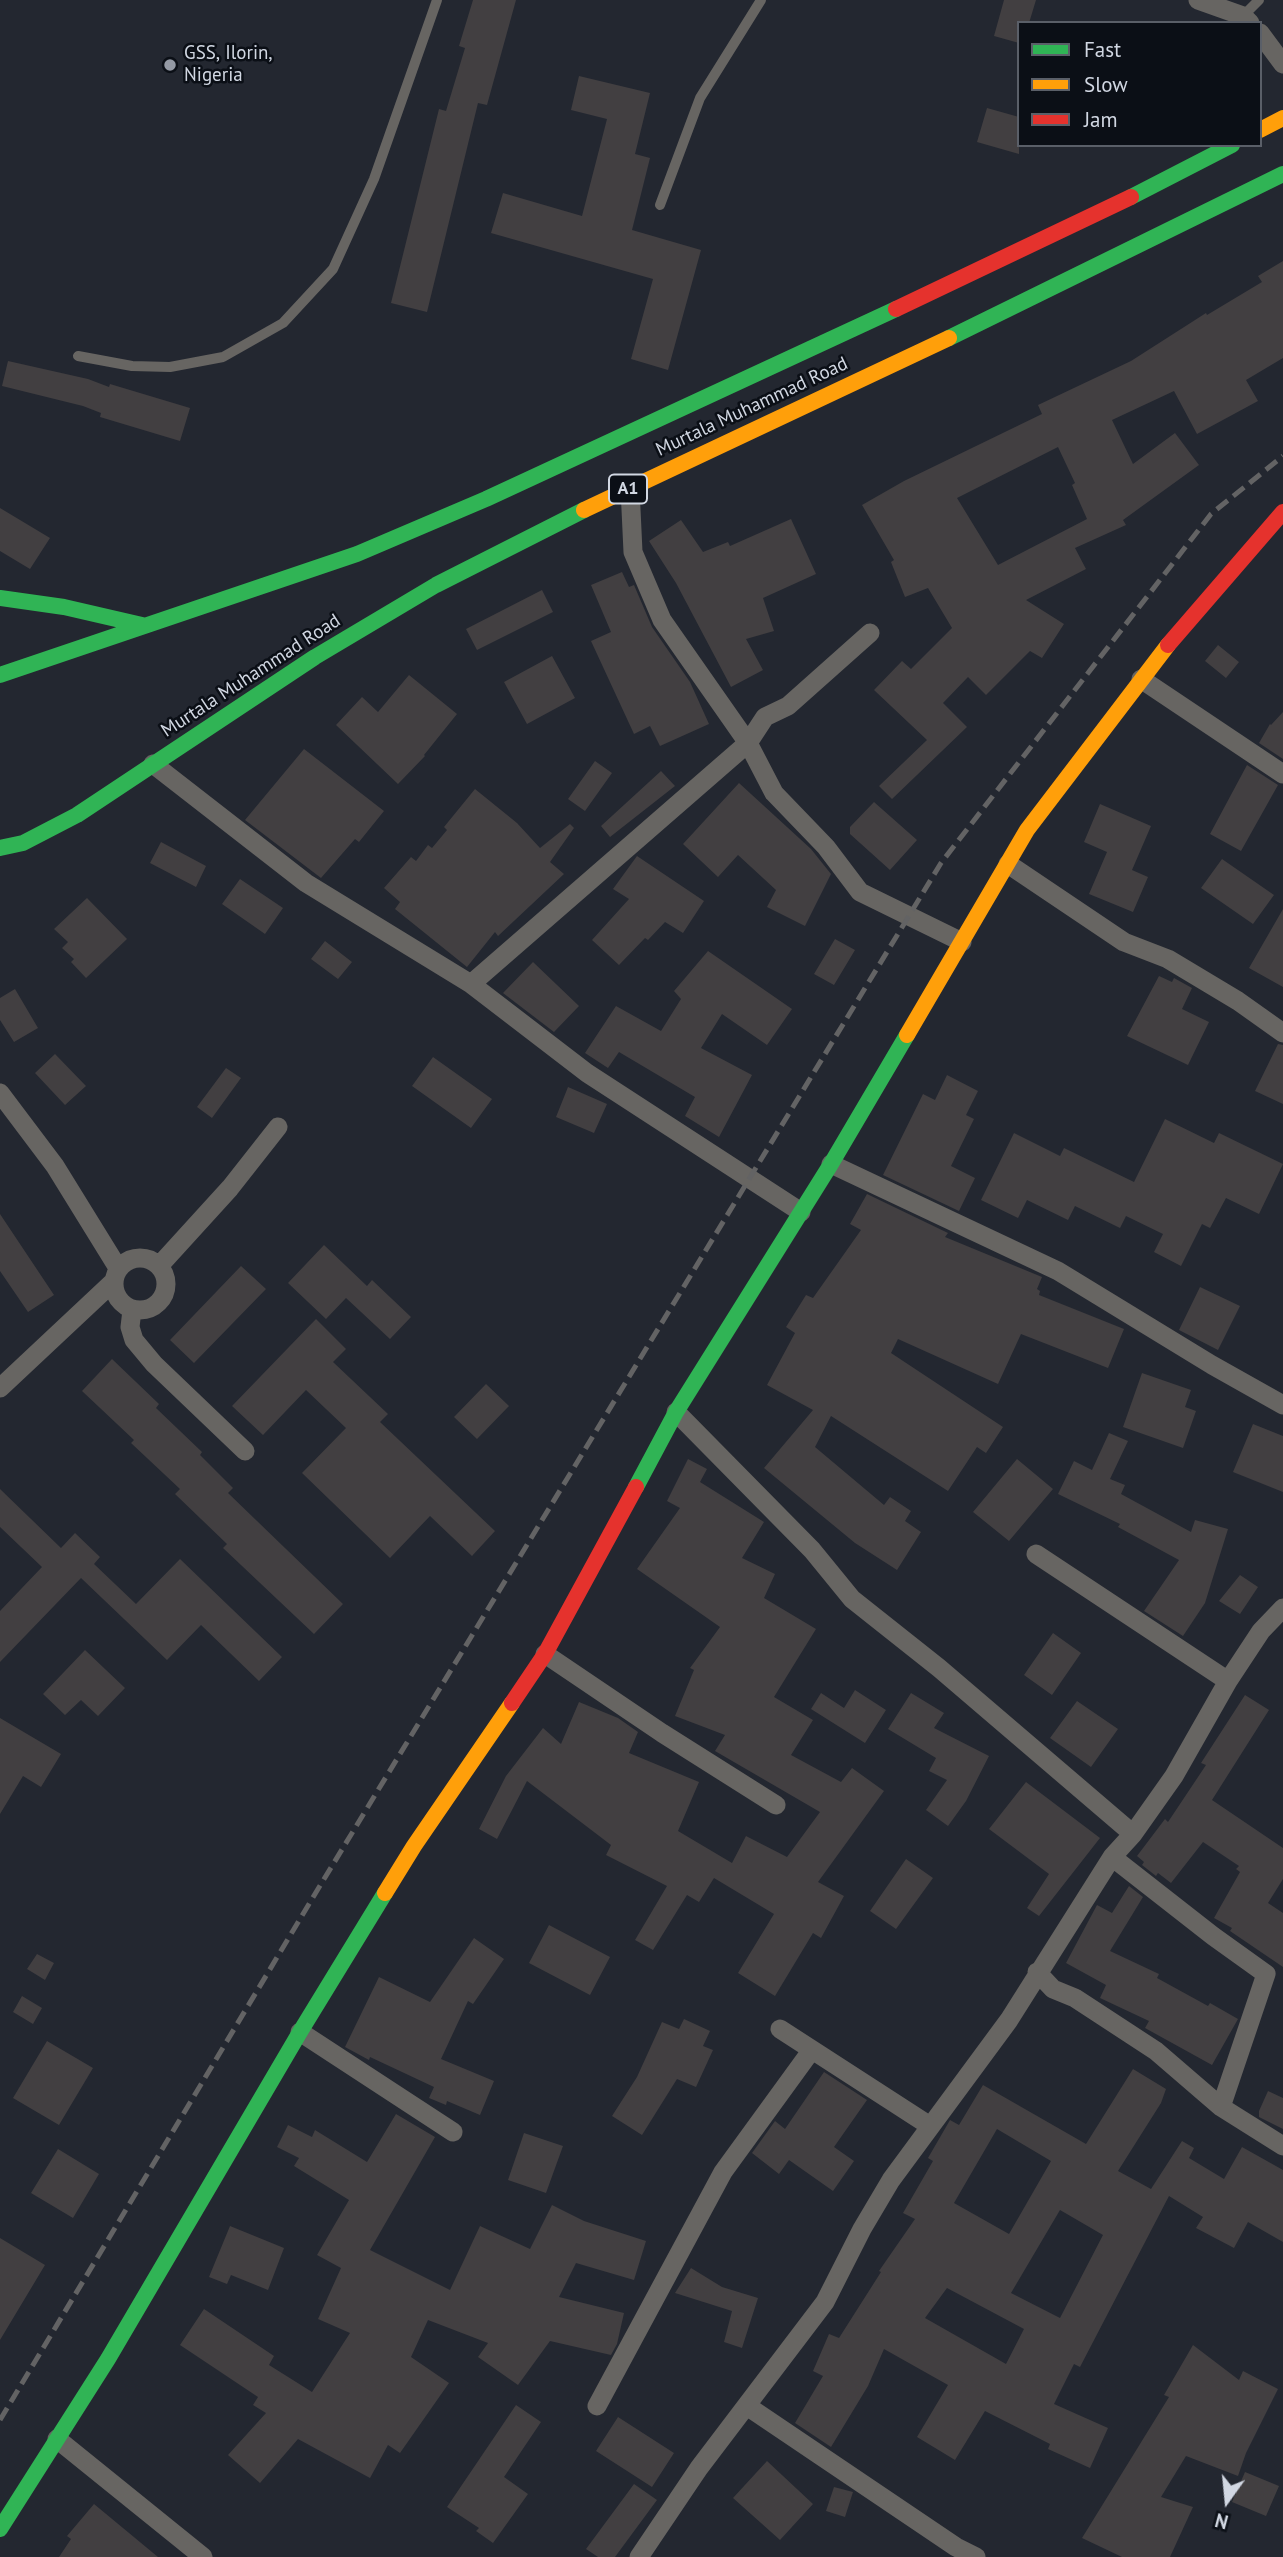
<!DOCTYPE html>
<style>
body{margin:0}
#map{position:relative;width:1283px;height:2557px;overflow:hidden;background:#232730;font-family:"PT Sans",sans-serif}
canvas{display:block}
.legend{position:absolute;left:1017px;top:21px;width:245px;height:126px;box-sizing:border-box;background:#0b0f16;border:2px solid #5a5f68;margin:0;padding:9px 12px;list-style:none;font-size:21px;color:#d1d7e2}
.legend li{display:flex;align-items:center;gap:14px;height:35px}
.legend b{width:35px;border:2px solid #5a5f68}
.north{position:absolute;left:1192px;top:2466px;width:70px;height:70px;-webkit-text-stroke:5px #0b0f16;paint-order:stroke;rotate:195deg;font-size:19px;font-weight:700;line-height:28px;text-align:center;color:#d1d7e2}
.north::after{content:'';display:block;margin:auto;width:24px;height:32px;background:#d1d7e2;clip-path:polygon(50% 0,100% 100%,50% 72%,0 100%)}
</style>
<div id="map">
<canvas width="1283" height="2557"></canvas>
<ul class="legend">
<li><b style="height:9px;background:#30b455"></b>Fast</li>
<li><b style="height:9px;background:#ff9f0a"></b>Slow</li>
<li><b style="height:9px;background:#e5322d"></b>Jam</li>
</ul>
<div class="north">N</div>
</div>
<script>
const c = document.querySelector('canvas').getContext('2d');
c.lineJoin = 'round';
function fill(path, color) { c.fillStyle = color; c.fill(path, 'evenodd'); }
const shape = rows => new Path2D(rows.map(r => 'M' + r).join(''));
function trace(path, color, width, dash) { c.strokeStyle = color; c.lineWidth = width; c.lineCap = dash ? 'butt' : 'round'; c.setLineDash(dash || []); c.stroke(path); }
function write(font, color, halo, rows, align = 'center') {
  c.font = font + ' "PT Sans",sans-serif'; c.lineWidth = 5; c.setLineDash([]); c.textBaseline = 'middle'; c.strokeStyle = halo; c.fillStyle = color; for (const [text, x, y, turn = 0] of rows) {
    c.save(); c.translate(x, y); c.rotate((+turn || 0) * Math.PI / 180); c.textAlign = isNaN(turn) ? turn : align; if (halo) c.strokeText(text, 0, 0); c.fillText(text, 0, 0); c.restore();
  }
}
const building = shape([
 [473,0,516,0,487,105,478,103,427,312,391,303,439,109,446,111,465,48,459,46],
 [1004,0,1036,0,1029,23,1019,23,1019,43,994,36],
 [579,76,650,93,635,154,650,158,632,230,701,250,668,370,631,359,653,279,491,233,503,193,582,216,607,119,571,110],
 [987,108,1019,117,1019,154,977,142],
 [1283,261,1283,358,1246,380,1258,401,1197,434,1174,391,1112,420,1133,464,1175,433,1199,465,1123,520,1126,525,1075,548,1086,569,1026,600,1064,624,1042,658,1030,651,986,695,968,677,943,703,967,727,892,799,879,786,927,740,874,690,902,661,911,669,952,628,928,588,905,597,891,562,894,560,862,505,904,481,1042,414,1038,405,1131,361,1206,313,1207,315,1262,282,1258,276],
 [1058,447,1075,483,1072,485,1087,519,998,565,957,498],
 [8,361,88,379,109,387,110,384,190,408,180,441,100,417,101,413,83,406,2,386],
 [0,508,50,538,30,569,0,551],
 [791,519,816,574,763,598,774,631,746,639,763,670,731,687,676,583,649,541,681,520,703,552,728,542,730,546],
 [622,572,629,587,634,585,652,627,690,682,709,724,660,746,650,726,634,734,591,641,611,632,591,585],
 [542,590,553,612,477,650,466,629],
 [1218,645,1239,662,1226,678,1205,661],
 [552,656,575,698,527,724,504,682],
 [409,675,457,714,424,755,425,756,398,784,336,725,362,697,378,712],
 [1283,712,1283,759,1259,743,1270,724,1271,725],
 [304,749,384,811,359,842,355,839,321,878,245,820],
 [595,761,612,773,585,811,568,799],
 [1247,765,1278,785,1241,851,1210,834],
 [661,771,675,786,610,837,601,826],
 [739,783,811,849,831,874,805,926,767,907,776,890,738,855,718,877,683,844],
 [475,789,517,823,540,848,570,824,574,828,550,862,564,874,498,936,495,932,467,967,395,909,400,902,384,888,411,857,416,861,428,845,432,848,447,830,444,827],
 [874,802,917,840,890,870,850,834,850,827],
 [1100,804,1151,826,1132,870,1148,877,1133,912,1089,894,1107,852,1084,842],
 [161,842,206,866,196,887,150,863],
 [637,856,704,901,683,933,665,922,648,940,645,938,619,965,592,940,629,899,613,889],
 [1222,859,1274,895,1253,924,1201,888],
 [240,879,283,908,265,934,222,904],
 [87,898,127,939,86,978,71,962,74,959,62,948,68,942,54,929],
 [1283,909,1283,987,1249,968],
 [835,939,855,950,834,985,814,974],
 [325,941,352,962,338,979,311,959],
 [708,951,792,1009,767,1045,722,1014,701,1048,752,1075,719,1137,685,1116,695,1097,619,1052,608,1068,585,1053,616,1006,661,1031,681,999,674,991],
 [533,962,579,1006,554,1032,503,993],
 [1159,976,1172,982,1174,978,1192,988,1182,1009,1209,1022,1188,1065,1127,1036],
 [15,989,38,1028,14,1042,0,1020,0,998],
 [1278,1044,1283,1045,1283,1104,1255,1091],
 [55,1054,86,1086,65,1105,35,1073],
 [433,1057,492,1099,471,1128,412,1086],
 [226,1068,241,1078,212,1118,197,1107],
 [947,1075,978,1091,966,1115,974,1119,951,1166,975,1178,959,1211,883,1175,923,1094,935,1100],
 [568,1087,607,1104,594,1133,556,1117],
 [1165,1119,1214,1143,1219,1133,1283,1164,1259,1214,1226,1198,1210,1228,1202,1224,1181,1266,1154,1252,1163,1234,1126,1216,1120,1228,1075,1206,1068,1220,1027,1200,1018,1218,981,1200,1014,1133,1060,1156,1064,1148,1134,1182],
 [867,1194,948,1233,945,1237,1042,1277,1037,1289,1040,1291,1039,1295,1124,1329,1108,1368,1021,1334,998,1384,898,1339,891,1353,1003,1427,986,1453,977,1447,948,1491,831,1416,815,1447,884,1505,890,1497,911,1511,905,1521,921,1532,897,1570,855,1543,764,1468,813,1410,767,1385,795,1333,786,1327,806,1295,813,1298,861,1230,850,1224],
 [0,1214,54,1295,28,1312,0,1271],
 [324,1245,367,1286,372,1280,411,1317,390,1339,346,1298,326,1319,288,1283],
 [241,1266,266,1289,194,1363,170,1340],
 [1200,1287,1240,1306,1218,1350,1179,1330],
 [316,1319,346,1349,333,1362,388,1414,380,1422,495,1531,472,1556,430,1516,390,1558,302,1473,346,1428,306,1390,263,1435,232,1406],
 [112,1359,159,1404,156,1408,202,1452,200,1455,233,1488,228,1493,343,1604,314,1634,223,1548,227,1544,175,1494,180,1489,131,1443,134,1440,82,1391],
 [1142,1373,1191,1390,1185,1407,1196,1411,1183,1448,1123,1427],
 [486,1384,509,1406,477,1439,454,1417],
 [1253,1424,1283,1436,1283,1492,1233,1472],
 [1109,1433,1128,1441,1110,1479,1125,1485,1121,1494,1191,1532,1195,1520,1228,1529,1205,1603,1183,1636,1144,1611,1179,1560,1118,1527,1120,1524,1058,1494,1074,1461,1092,1470],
 [688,1459,707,1469,700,1482,764,1522,742,1558,775,1574,764,1598,816,1629,774,1697,813,1720,791,1755,841,1782,852,1768,884,1791,818,1882,844,1896,821,1938,813,1933,775,1996,738,1973,774,1914,714,1878,699,1902,687,1895,653,1950,635,1940,667,1886,606,1855,611,1845,527,1781,497,1839,479,1829,506,1776,543,1728,561,1744,579,1702,618,1718,638,1732,629,1753,699,1782,678,1831,732,1863,746,1836,787,1857,820,1812,715,1751,725,1735,675,1716,694,1670,690,1668,720,1627,637,1569,680,1508,667,1501],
 [1017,1459,1053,1489,1009,1541,973,1512],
 [0,1489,61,1548,75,1533,100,1557,94,1564,136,1604,180,1559,282,1657,259,1681,201,1625,167,1660,81,1578,0,1662,0,1611,42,1567,0,1527],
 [1240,1575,1258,1587,1240,1614,1219,1601],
 [1053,1633,1081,1653,1052,1695,1024,1675],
 [85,1650,125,1688,98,1716,81,1700,65,1715,43,1694],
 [855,1690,886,1710,865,1743,811,1709,821,1693,844,1708],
 [911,1693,944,1713,934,1728,989,1756,966,1801,948,1826,926,1810,947,1780,929,1771,936,1758,888,1729],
 [1245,1695,1269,1710,1212,1800,1283,1848,1283,1879,1268,1903,1283,1913,1283,1967,1230,1931,1232,1928,1214,1918,1240,1872,1236,1869,1239,1866,1203,1842,1171,1883,1158,1873,1156,1876,1142,1865,1144,1862,1137,1856,1165,1819,1168,1822,1206,1765,1201,1763],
 [1077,1701,1118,1729,1091,1767,1050,1738],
 [0,1718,61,1754,41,1787,23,1776,0,1814],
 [1026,1782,1100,1838,1039,1916,1027,1908,1049,1874,989,1829],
 [906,1859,933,1878,896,1929,870,1911],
 [1129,1886,1143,1897,1110,1951,1159,1974,1157,1978,1208,2006,1210,2003,1238,2019,1212,2065,1145,2028,1149,2021,1100,1998,1106,1985,1066,1963,1097,1905,1112,1913],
 [549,1925,610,1957,590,1995,529,1963],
 [474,1938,504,1959,473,2004,468,2001,441,2059,494,2081,480,2115,447,2101,446,2105,429,2098,434,2087,370,2057,369,2060,345,2047,379,1977,430,2002],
 [37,1954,54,1963,45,1980,27,1969],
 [22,1996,42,2008,33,2024,13,2012],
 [684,2019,710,2031,703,2046,713,2050,696,2087,677,2079,642,2135,612,2116,637,2077,662,2022,679,2029],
 [47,2041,93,2068,59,2125,13,2098],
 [1133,2069,1166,2089,1161,2103,1118,2171,1151,2189,1182,2141,1194,2148,1189,2158,1224,2179,1242,2147,1283,2170,1283,2242,1248,2222,1234,2248,1196,2228,1203,2217,1169,2196,1080,2367,1074,2364,1054,2404,1108,2428,1090,2468,1048,2449,1050,2444,985,2411,955,2460,917,2437,948,2385,884,2349,868,2386,831,2447,795,2423,823,2376,813,2371,829,2334,839,2338,881,2272,879,2271,915,2219,903,2213,933,2161,928,2158,950,2120,959,2125,983,2085,1086,2144],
 [997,2129,1051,2161,1009,2234,954,2203],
 [1060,2210,1103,2235,1060,2318,1011,2293],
 [947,2288,1024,2329,1006,2364,925,2318],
 [824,2072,867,2100,834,2147,854,2161,833,2191,789,2160,779,2174,752,2153,775,2121,785,2129],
 [1268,2091,1283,2098,1283,2129,1259,2117,1259,2111],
 [396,2114,435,2137,370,2250,450,2290,480,2226,530,2249,552,2205,584,2221,646,2241,634,2280,576,2263,559,2297,624,2313,617,2344,611,2355,550,2341,518,2385,478,2357,488,2343,428,2320,411,2357,449,2383,400,2453,388,2445,370,2478,298,2439,260,2483,228,2455,266,2413,253,2405,258,2397,180,2345,204,2309,274,2356,269,2365,312,2392,350,2333,318,2319,341,2268,317,2255,349,2200,294,2166,299,2158,277,2147,288,2125,312,2137,315,2130,367,2162],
 [524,2133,563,2146,546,2193,508,2180],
 [58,2149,99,2174,73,2218,31,2193],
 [230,2226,284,2248,268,2290,231,2275,227,2284,209,2277],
 [0,2238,45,2265,0,2340],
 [691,2268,722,2287,758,2298,742,2348,724,2342,732,2311,675,2293],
 [1193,2345,1239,2380,1243,2371,1278,2389,1246,2453,1238,2476,1186,2456,1161,2497,1193,2507,1170,2557,1122,2557,1082,2538,1169,2397,1164,2395],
 [516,2405,541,2422,504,2477,528,2494,493,2543,476,2531,479,2528,447,2507],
 [618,2417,674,2453,652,2487,596,2451],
 [767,2461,813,2504,780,2540,733,2498],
 [1245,2472,1279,2486,1266,2516,1232,2502],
 [634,2484,657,2500,615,2557,598,2557,586,2549],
 [834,2487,853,2492,845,2517,826,2511],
 [94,2504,158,2557,59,2557,71,2539,67,2536]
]);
const lane = shape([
 [1243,16,1259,0],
 [660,205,700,98,761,0],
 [78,356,132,366,170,367,223,357,283,323,333,269,374,179,437,0]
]);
const street = shape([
 [1198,0,1243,16,1250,23],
 [1260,33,1283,64],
 [630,488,633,552,662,620,748,743,774,793,826,847,860,892,962,942],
 [1141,679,1283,774],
 [153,764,306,883,471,984,587,1073,801,1212],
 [1008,864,1124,942,1168,959,1238,1001,1283,1033],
 [471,984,748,743,765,717,788,706,870,633],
 [0,1093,55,1166,118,1268],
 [831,1164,1058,1271,1212,1365,1283,1405],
 '114 1284a26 26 0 1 1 52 0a26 26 0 1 1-52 0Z',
 [159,1266,230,1188,278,1127],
 [132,1310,130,1327,134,1340,154,1364,245,1451],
 [0,1388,112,1283],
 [676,1412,812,1550,852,1599,939,1668,1133,1834],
 [1036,1554,1228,1681],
 [545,1654,662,1733,776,1805],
 [1112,1857,1213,1936,1266,1974,1221,2107],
 [1037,1972,1053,1989,1075,1998,1156,2051,1221,2107,1283,2146],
 [780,2029,930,2126],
 [300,2032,453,2132],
 [597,2406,723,2172,811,2051],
 [747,2406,956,2547,976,2557],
 [57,2439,203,2557],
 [639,2557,699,2468,825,2302,862,2229,891,2180,1009,2020,1112,1857,1133,1834,1174,1776,1228,1681,1261,1631,1283,1608]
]);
const fast = shape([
 [1131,197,1232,145],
 [949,338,1283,174],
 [0,598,64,607,142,625],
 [0,675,357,554,486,499,896,309],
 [0,848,23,843,77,815,315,657,436,585,584,510],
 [636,1487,676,1412,831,1164,907,1035],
 [0,2529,108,2359,300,2032,385,1893]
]);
const slow = shape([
 [1260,130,1283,118],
 [584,510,949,338],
 [907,1035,1027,830,1168,645],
 [385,1893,414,1846,512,1703]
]);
const jam = shape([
 [896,309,1131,197],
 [1168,645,1283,512],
 [512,1703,545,1654,636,1487]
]);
const rail = shape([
 [0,2420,318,1889,941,863,1211,514,1283,456]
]);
const markers = [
 [170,65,7,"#9499a4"]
];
const shields = [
 [628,489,38]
];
const shieldNames = [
 ["A1",628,489]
];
const poiNames = [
 ["GSS, Ilorin,",184,54],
 ["Nigeria",184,76]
];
const streetNames = [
 ["Murtala Muhammad Road",752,407,-25],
 ["Murtala Muhammad Road",251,676,-33]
];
fill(building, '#423f41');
trace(lane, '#676562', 10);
trace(street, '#676562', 19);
trace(fast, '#30b455', 16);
trace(slow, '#ff9f0a', 16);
trace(jam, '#e5322d', 16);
trace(rail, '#636364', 5, [14, 7]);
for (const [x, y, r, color] of markers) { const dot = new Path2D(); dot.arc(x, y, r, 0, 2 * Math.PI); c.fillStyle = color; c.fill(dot); trace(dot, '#0b0f16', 2.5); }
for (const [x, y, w] of shields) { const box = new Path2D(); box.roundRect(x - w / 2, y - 14.5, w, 29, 5); c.fillStyle = '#0b0f16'; c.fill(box); trace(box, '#d1d7e2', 2); }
write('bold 18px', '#d1d7e2', null, shieldNames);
write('19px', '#d1d7e2', '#0b0f16', poiNames, 'left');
write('19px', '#d1d7e2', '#0b0f16', streetNames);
</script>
